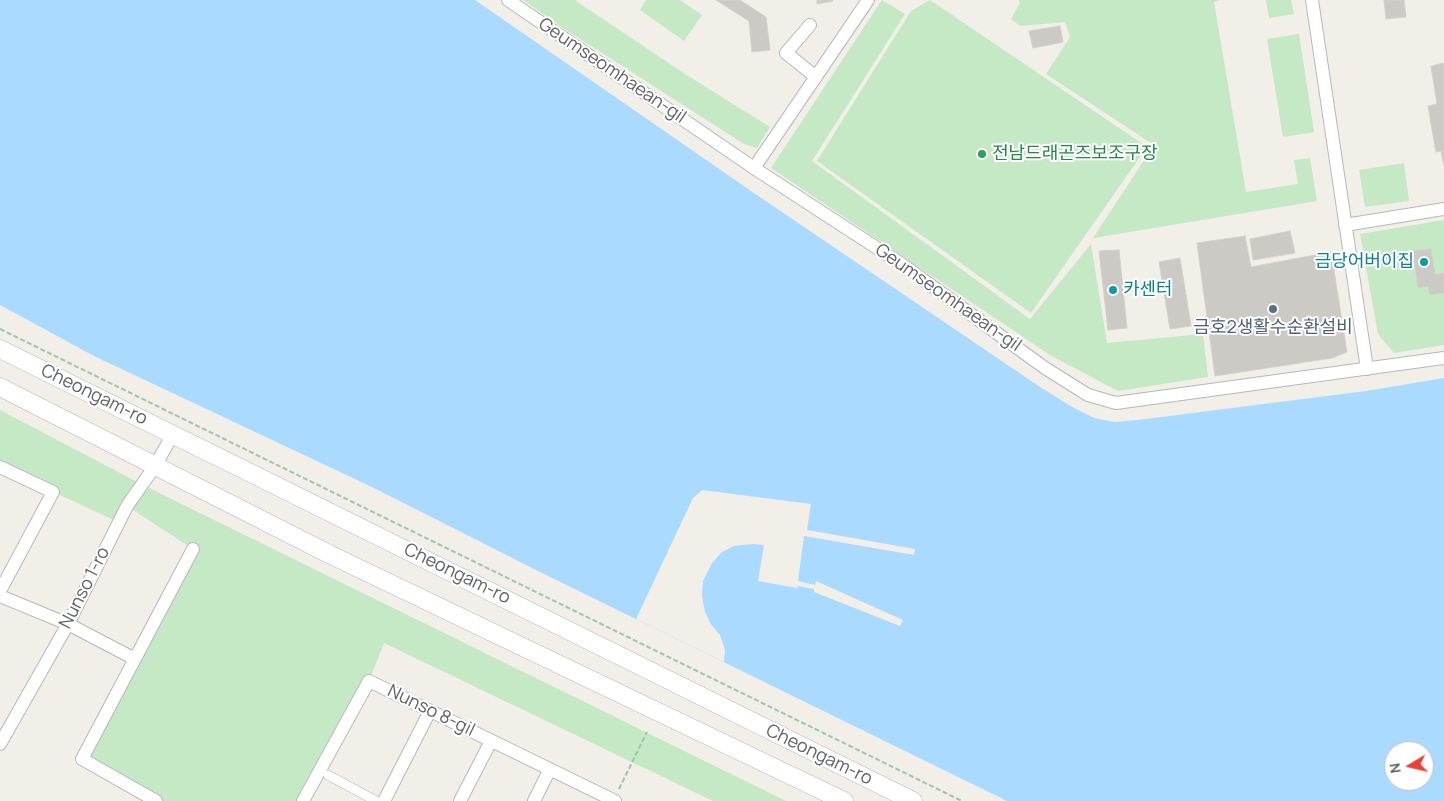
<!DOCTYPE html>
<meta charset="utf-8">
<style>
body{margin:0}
#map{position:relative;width:1444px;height:801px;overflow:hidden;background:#f1efe8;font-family:Manrope,sans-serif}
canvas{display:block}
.north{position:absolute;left:1384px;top:741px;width:50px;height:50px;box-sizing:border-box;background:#fff;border:1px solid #bfc1c3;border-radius:50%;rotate:261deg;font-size:14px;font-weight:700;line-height:20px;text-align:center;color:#5f6368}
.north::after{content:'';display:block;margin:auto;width:18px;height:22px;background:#ea4335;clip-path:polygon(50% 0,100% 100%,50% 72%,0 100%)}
</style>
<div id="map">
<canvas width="1444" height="801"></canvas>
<div class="north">N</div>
</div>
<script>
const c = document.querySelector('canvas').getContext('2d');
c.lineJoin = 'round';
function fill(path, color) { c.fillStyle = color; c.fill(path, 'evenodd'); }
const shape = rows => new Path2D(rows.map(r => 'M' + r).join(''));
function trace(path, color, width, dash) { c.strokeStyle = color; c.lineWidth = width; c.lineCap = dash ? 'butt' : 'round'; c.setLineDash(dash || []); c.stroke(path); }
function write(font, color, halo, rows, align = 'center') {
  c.font = font + ' Manrope,"Noto Sans KR",sans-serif'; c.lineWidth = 4; c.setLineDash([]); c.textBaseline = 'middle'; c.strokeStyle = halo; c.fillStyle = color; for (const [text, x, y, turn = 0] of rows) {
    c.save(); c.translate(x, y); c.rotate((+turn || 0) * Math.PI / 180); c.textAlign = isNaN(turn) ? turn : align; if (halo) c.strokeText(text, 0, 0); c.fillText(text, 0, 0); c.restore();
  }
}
const green = shape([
 [523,0,577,0,576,1,685,74,770,127,757,148,744,144,563,28],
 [646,0,680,0,702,15,684,41,640,10],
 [882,0,905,14,812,161,1030,319,1091,244,1107,343,1203,334,1208,377,1118,391,1050,355,771,168],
 [930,0,1147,147,1031,313,817,161,911,11],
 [1019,0,1221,0,1214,2,1246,192,1298,184,1294,160,1310,158,1317,201,1093,238,1154,145,1046,74,1070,37,1065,22,1020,26,1011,19,1020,3],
 [1266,0,1291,0,1294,14,1269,18],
 [1299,34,1314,132,1283,137,1267,39],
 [1404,163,1409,201,1365,207,1359,170],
 [1444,220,1444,345,1394,353,1378,334,1360,234],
 [0,410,143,485,786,801,713,801,384,643,369,681,303,801,156,801,82,759,193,549,127,506,118,522,0,467]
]);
const water = shape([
 [0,0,475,0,751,191,1040,387,1074,408,1094,418,1115,422,1138,420,1366,391,1444,378,1444,801,1007,801,542,573,374,488,94,356,0,305],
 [1394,751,1424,751,1424,781,1394,781]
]);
const pier = shape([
 [702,490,811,504,807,530,915,549,914,555,804,536,798,581,815,585,816,581,903,620,900,626,814,592,814,589,798,586,797,588,758,581,764,545,753,544,734,546,722,552,712,563,703,581,702,596,705,612,711,624,720,635,725,650,724,662,636,619,693,498]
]);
const building = shape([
 [716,0,740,0,766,17,770,50,752,52,749,21,716,0],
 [817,0,833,0,833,1,817,4,817,0],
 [1384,0,1404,0,1406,17,1386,19,1384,0],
 [1060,26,1063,42,1033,48,1029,31,1060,26],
 [1444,63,1444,166,1441,151,1436,152,1428,106,1437,104,1431,66,1444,63],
 [1290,231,1295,253,1253,260,1250,239,1290,231],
 [1245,236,1251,267,1331,252,1347,352,1332,358,1215,376,1197,243,1245,236],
 [1431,249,1435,275,1444,273,1444,293,1430,295,1428,286,1418,288,1413,251,1431,249],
 [1119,250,1127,328,1108,330,1099,251,1119,250],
 [1180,258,1191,326,1170,329,1159,262,1180,258]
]);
const path = shape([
 [0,329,962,801],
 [619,789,647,732]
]);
const pedestrian = shape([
 [328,775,376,801]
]);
const minor = shape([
 [508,0,754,168,903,265,1045,368,1088,395,1116,403,1444,358],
 [1312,0,1367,369],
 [810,25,786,53,816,77],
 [754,168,868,0],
 [1345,225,1444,209],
 [0,467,53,492,0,591],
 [0,596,68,624,135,659],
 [0,744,68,624,127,506,155,466,173,434],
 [156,801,82,759,193,549],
 [303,801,369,681,615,801],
 [384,801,430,711],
 [460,801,491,741],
 [534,801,550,769]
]);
const secondary = shape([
 [0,349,913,801],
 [0,387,331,555,844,801]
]);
const markers = [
 [982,154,5,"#2e9e5b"],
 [1424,262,5,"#0f9aa8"],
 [1113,290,5,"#0f9aa8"],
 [1273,309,5,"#5c6f8a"]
];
const streetNames = [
 ["Geumseomhaean-gil",612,71,34],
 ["Geumseomhaean-gil",948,298,35],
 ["Cheongam-ro",94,395,26],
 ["Cheongam-ro",457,574,26],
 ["Nunso 1-ro",85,588,-63],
 ["Nunso 8-gil",431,711,26],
 ["Cheongam-ro",819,755,26]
];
const leisureNames = [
 ["전남드래곤즈보조구장",992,154]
];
const cultureNames = [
 ["금당어버이집",1414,262],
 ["카센터",1123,290,"left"]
];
const serviceNames = [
 ["금호2생활수순환설비",1273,328]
];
fill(green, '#c5e8c5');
fill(water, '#aadaff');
fill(pier, '#f1efe8');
fill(building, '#cccac5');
trace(building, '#d6d1c6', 1);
trace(pedestrian, '#b5b8bc', 10);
trace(minor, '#b5b8bc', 14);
trace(secondary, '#b6babf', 19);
trace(path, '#9cc7a9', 2, [5, 2.5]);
trace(pedestrian, '#fff', 9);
trace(minor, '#fff', 12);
trace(secondary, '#fff', 18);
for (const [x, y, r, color] of markers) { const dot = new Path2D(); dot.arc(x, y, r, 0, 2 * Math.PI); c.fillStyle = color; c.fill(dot); trace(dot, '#fff', 2); }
write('18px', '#5f6368', '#fff', streetNames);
write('18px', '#27864d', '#fff', leisureNames, 'left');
write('18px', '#0d838f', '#fff', cultureNames, 'right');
write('18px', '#4e5e75', '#fff', serviceNames);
</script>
